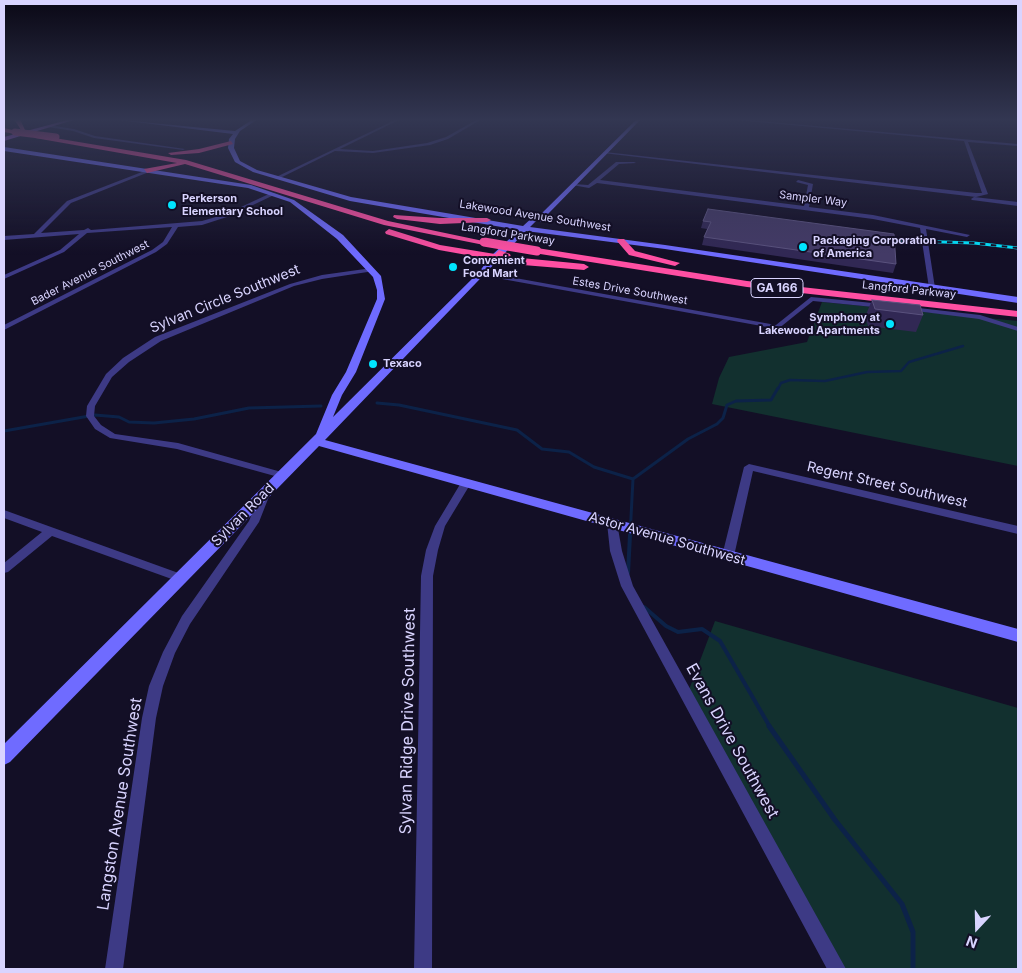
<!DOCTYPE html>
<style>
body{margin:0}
#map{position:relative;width:1022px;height:973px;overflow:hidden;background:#130f26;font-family:Inter,sans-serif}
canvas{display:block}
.frame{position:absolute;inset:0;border:5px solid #d9d4ff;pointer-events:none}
.north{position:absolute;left:952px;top:903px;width:50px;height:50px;-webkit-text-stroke:4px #130f26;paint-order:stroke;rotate:201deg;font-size:14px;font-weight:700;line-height:20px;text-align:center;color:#d9d4ff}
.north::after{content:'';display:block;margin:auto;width:18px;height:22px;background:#d9d4ff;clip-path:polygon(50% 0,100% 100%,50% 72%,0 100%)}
</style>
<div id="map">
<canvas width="1022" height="973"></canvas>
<div class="frame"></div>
<div class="north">N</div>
</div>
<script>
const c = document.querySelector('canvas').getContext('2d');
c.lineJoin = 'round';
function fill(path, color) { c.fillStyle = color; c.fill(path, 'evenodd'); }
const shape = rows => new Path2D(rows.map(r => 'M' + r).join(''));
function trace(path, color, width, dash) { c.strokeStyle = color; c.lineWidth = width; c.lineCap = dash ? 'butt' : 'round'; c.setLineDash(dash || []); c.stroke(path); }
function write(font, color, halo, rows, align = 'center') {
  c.font = font + ' Inter,sans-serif'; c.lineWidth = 4; c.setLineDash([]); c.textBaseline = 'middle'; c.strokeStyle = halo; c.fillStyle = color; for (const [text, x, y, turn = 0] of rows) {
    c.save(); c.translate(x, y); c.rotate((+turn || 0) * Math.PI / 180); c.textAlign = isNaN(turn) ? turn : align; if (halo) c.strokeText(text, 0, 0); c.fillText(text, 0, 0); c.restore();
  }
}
const green = shape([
 [822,302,1018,321,1018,466,712,404,719,378,729,357,807,342],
 [715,621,1018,708,1018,969,842,969,687,695]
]);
const streamFar3 = shape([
 [778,389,781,383,790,380,825,381,867,372,901,371,909,362,963,346]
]);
const streamFar2 = shape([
 [377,403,399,405,517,430,542,449,569,452,594,467,633,479,688,439,717,424,723,418,727,405,736,401,771,400,778,388],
 [4,431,95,415,119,417,129,422,154,423,194,419,249,408,321,406],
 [630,536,633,479]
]);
const streamFar1 = shape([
 [628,573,630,535],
 [644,607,666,626,678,632,702,629,720,641,770,727]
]);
const stream = shape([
 [769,726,835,820,902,904,913,932,913,969]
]);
const street = shape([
 [397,119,401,119,340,149,373,151,427,143,446,137,478,119,482,119,448,139,430,145,373,153,335,151,278,179,274,178,397,119],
 [725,119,737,119,1018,144,1018,146,968,142,988,194,976,197,603,153,605,152,976,193,982,193,964,141,725,119],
 [49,125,74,129,95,136,185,149,183,150,94,138,73,131,48,127,49,125],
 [616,162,634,162,636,163,619,164,600,180,804,206,808,185,796,182,798,180,813,184,809,207,873,215,970,235,967,237,926,229,935,288,932,290,929,288,920,228,873,219,597,183,589,188,572,185,574,184,588,185,616,162],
 [147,170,149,172,71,203,41,233,84,230,88,228,91,230,202,221,226,214,271,193,276,194,230,216,202,225,178,227,167,244,156,252,4,330,4,325,152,250,163,242,172,227,87,233,64,252,4,279,4,275,60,250,79,234,4,240,4,236,34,234,67,201,147,170],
 [974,197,1018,202,1018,206,972,200,971,199,974,197],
 [372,268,374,269,374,271,322,279,294,286,161,341,129,362,112,377,95,406,94,416,101,425,115,434,178,443,285,473,287,475,285,477,282,478,177,449,110,438,95,429,86,416,87,406,106,374,123,358,155,337,290,284,322,275,372,268],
 [482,272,776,325,811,297,883,304,886,306,883,308,813,301,778,329,480,275,480,273,482,272],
 [910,307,980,315,1018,327,1018,331,979,319,908,310,906,309,910,307],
 [749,464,1018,526,1018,534,753,471,734,556,732,559,728,560,724,559,722,556,744,467,749,464],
 [466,480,471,483,445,526,438,550,433,576,432,969,414,969,421,576,426,550,435,526,462,481,466,480],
 [265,491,270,494,259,522,190,624,175,653,163,686,156,718,123,969,105,969,142,718,149,686,163,652,182,616,249,521,260,494,265,491],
 [4,510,184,575,186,578,184,581,180,582,52,536,8,572,4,573,4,563,42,532,4,518,4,510],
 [612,519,616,520,617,523,622,551,633,586,846,969,827,969,621,586,610,551,607,523,608,520,612,519]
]);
const secondary = shape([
 [111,119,235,131,253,119,258,119,240,131,235,139,234,148,240,161,257,170,351,197,523,226,534,216,542,213,637,119,641,119,547,215,544,222,540,222,539,218,530,227,665,245,1018,297,1018,303,665,249,526,231,325,440,1018,629,1018,642,319,446,10,762,4,765,4,744,316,434,332,395,346,372,377,299,377,290,373,277,337,239,290,202,248,188,4,151,4,147,251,185,294,200,343,235,381,276,385,299,356,372,342,395,333,417,479,272,492,255,519,230,350,201,253,172,235,162,228,148,229,139,233,134,111,119]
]);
const primary = shape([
 [71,119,77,119,4,141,4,137,71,119]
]);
const highway = shape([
 [14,119,20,119,25,130,21,130,14,119],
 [4,128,17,131,18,132,15,134,4,132,4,128],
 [37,135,186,160,388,221,488,242,484,245,384,225,185,164,147,173,144,169,177,163,35,138,37,135],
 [231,141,233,144,199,153,171,155,168,153,199,149,231,141],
 [394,215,440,218,487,218,491,220,487,222,440,224,397,219,393,217,394,215],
 [389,229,440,245,495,254,499,250,510,254,511,257,584,264,589,267,584,270,523,265,439,250,386,234,385,232,389,229],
 [618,239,624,239,635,251,680,263,675,266,629,255,617,241,618,239],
 [537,248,747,281,1018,311,1018,317,747,287,534,253,532,251,537,248]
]);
const rail = shape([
 [881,240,974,243,1018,248]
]);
const highwayBridgeFar1 = shape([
 [15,132,56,137]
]);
const highwayBridge = shape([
 [484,242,537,251]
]);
const wall = shape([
 [708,209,896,264,893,273,702,245,704,237,707,229,701,228,703,221],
 [872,300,923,315,916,332,868,326,865,317]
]);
const building = shape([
 [708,209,894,234,896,264,704,237,711,222,703,221,708,209],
 [872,300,920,305,923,315,875,309,872,300]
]);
const markers = [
 [172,205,5,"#00e5ff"],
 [803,247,5,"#00e5ff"],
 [453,267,5,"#00e5ff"],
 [890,324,5,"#00e5ff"],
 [373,364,5,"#00e5ff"]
];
const farPoinames = [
 ["Perkerson",182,199],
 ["Elementary School",182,212],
 ["Packaging Corporation",813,241],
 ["of America",813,254],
 ["Convenient",463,261],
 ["Food Mart",463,274],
 ["Symphony at",880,318,"right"],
 ["Lakewood Apartments",880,331,"right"],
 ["Texaco",383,364]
];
const farStreetnames = [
 ["Sampler Way",813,199,7],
 ["Lakewood Avenue Southwest",535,216,9],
 ["Langford Parkway",508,234,9],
 ["Bader Avenue Southwest",90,273,-27],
 ["Langford Parkway",909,290,6],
 ["Estes Drive Southwest",630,291,10]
];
const shields = [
 [777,288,52]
];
const shieldNames = [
 ["GA 166",777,288]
];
const streetNames = [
 ["Sylvan Circle Southwest",225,299,-22],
 ["Regent Street Southwest",887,485,13],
 ["Sylvan Road",243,515,-45],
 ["Astor Avenue Southwest",667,539,16]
];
const nearStreetnames = [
 ["Sylvan Ridge Drive Southwest",408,721,-89],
 ["Evans Drive Southwest",732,741,61],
 ["Langston Avenue Southwest",120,804,-81]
];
fill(green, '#12302f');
trace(streamFar3, '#0c2248', 2.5);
trace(streamFar2, '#0c2248', 3);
trace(streamFar1, '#0c2248', 4);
trace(stream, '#0c2248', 5);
fill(street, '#3d3a85');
fill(secondary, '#6f6bff');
fill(primary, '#c25bff');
fill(highway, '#ff4fa3');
trace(rail, '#00e5ff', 3);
trace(rail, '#130f26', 2, [5.5]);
trace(highwayBridgeFar1, '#ff4fa3', 7);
trace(highwayBridge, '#ff4fa3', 9);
fill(wall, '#312854');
fill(building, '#433a66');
trace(building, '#5a527e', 1);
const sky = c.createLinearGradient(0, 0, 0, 255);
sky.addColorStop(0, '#0a0815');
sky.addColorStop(0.47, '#333752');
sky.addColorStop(1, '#33375200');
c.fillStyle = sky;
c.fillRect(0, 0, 1022, 255);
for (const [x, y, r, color] of markers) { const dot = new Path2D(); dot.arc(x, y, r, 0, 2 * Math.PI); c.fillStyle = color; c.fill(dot); trace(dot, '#130f26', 2); }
write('bold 11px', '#d9d4ff', '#130f26', farPoinames, 'left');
write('11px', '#d9d4ff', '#130f26', farStreetnames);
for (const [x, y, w] of shields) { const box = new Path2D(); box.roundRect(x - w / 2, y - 9.5, w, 19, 4); c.fillStyle = '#130f26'; c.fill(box); trace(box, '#d9d4ff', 1); }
write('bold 12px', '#d9d4ff', null, shieldNames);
write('14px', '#d9d4ff', '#130f26', streetNames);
write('16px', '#d9d4ff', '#130f26', nearStreetnames);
</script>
